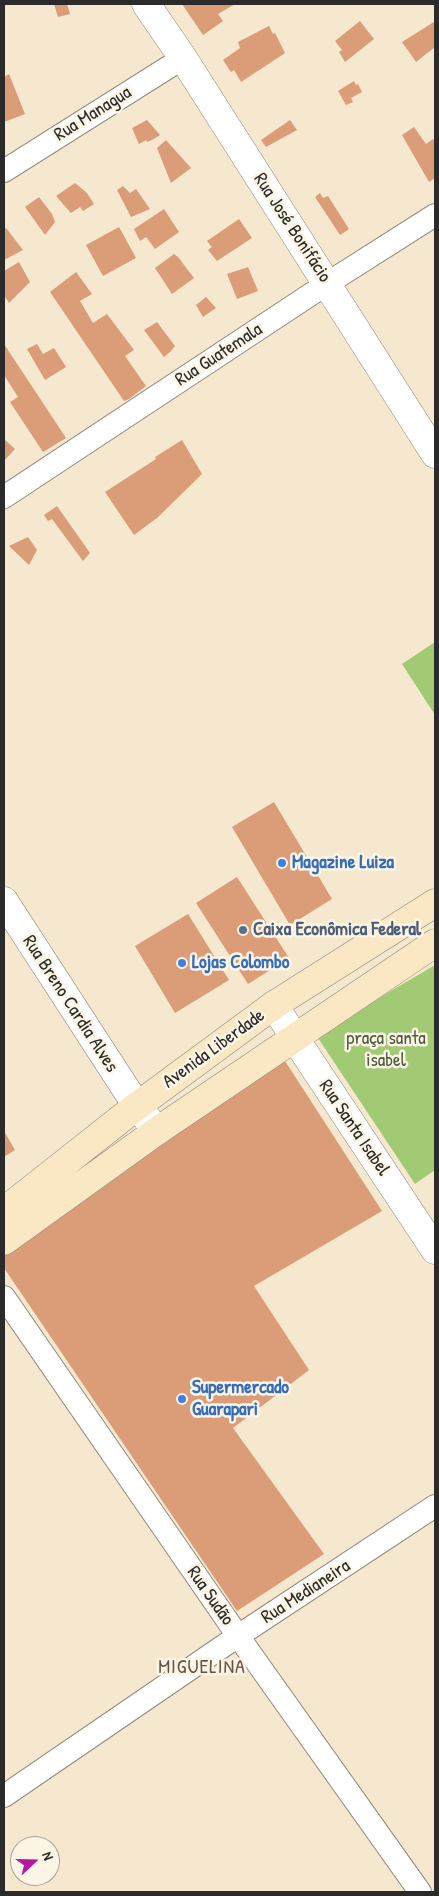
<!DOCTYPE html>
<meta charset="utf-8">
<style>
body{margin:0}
#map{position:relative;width:439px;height:1896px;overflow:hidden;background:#f6e8ce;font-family:"Patrick Hand",sans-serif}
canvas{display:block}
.frame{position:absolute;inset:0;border:5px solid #2b2b2b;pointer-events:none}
.north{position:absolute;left:10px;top:1836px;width:50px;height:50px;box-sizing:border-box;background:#fcf5e5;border:1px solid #a8a49b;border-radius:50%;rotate:69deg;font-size:14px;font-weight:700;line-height:20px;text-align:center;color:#2b2b2b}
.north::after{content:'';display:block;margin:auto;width:18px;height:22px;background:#b5179e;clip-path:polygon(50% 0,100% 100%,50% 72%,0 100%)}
</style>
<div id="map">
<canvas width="439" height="1896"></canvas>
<div class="frame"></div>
<div class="north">N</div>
</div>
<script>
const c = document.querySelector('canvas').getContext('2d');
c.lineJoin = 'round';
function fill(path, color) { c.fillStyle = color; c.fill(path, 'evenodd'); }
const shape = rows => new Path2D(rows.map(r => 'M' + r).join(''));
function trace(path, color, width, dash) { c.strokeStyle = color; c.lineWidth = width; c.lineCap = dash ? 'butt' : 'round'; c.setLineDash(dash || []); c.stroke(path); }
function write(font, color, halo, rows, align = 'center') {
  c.font = font + ' "Patrick Hand",sans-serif'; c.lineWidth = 5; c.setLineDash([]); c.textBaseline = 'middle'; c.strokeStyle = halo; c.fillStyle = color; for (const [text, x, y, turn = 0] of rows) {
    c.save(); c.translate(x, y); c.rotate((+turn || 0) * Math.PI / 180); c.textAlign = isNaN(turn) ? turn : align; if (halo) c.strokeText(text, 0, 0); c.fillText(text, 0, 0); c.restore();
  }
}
const green = shape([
 [435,642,435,715,402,664],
 [435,965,435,1170,415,1184,316,1035]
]);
const building = shape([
 [54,4,67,4,70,14,58,17],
 [182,4,235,4,218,14,223,21,203,35],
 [360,21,374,39,345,62,339,52,342,50,335,41],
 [434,22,435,47,416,62,402,42],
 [269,26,273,34,275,33,285,53,241,82,234,70,231,72,223,60,240,48,238,42],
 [9,74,25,114,4,122,4,77],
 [354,81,356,85,358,84,362,92,351,98,353,102,346,105,338,91],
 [147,120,160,135,152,140,147,142,146,140,139,144,132,128],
 [290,120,297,130,266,147,261,140],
 [414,127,426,144,433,139,435,143,435,178,429,182,402,135],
 [166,140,191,168,171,183,157,148],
 [75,183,87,193,94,204,83,211,80,207,71,213,56,196],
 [123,186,130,193,136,189,150,209,131,217,117,190],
 [320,193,323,198,328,196,349,229,340,235,315,197],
 [39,197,52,214,55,222,45,235,25,207],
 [164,209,179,232,155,249,146,237,140,241,134,229],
 [239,219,252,238,217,261,208,250,212,247,207,241],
 [119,227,136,258,103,276,86,245],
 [6,228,23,250,4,260,4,229],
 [174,254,178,257,194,278,172,294,155,268],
 [19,262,30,282,9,303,4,295,4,271],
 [248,267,258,291,237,299,227,274],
 [76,272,92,294,80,301,93,323,107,314,134,350,125,356,146,386,129,399,124,401,50,292],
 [206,297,216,308,203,317,196,305],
 [157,322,175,346,170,352,164,357,144,330],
 [4,344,66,438,43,452,10,402,18,397,4,375],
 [37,344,43,354,54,348,66,367,45,380,27,349],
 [4,439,15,449,4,461],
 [182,440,202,474,157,518,134,535,105,492,156,459,155,457],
 [57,506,90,553,83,561,52,519,48,521,44,515],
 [28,537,37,550,29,565,9,546],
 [274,802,332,899,290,925,232,827],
 [237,877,289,958,248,984,196,903],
 [188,914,229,980,175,1013,135,946],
 [285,1061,382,1211,254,1286,309,1370,233,1428,324,1554,237,1611,4,1268,4,1251,161,1141],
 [4,1131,15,1150,4,1157]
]);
const minor = shape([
 [4,171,183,58],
 [4,497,328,283,435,215],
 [4,1297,238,1636,420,1892],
 [4,1796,238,1636,435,1506]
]);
const tertiary = shape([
 [146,4,183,58,435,454],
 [4,901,137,1106,157,1131],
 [274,1005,294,1037,435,1250]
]);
const secondary = shape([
 [4,1211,137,1106,274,1005,435,903],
 [4,1241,157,1131,435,943]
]);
const markers = [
 [282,863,5,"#3f7fe0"],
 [243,930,5,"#5c6f8a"],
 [182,963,5,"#3f7fe0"],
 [182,1399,5,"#3f7fe0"]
];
const streetNames = [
 ["Rua Managua",93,114,-32],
 ["Rua José Bonifácio",292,228,57],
 ["Rua Guatemala",219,355,-33],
 ["Rua Breno Cardia Alves",70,1004,57],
 ["Avenida Liberdade",214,1049,-36],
 ["Rua Santa Isabel",354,1128,56],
 ["Rua Medianeira",306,1592,-33],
 ["Rua Sudão",210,1596,55]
];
const shopNames = [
 ["Magazine Luiza",292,863],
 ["Lojas Colombo",192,963],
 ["Supermercado",192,1388],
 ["Guarapari",192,1410]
];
const serviceNames = [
 ["Caixa Econômica Federal",253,930]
];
const parkNames = [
 ["praça santa",386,1039],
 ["isabel",386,1061]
];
const neighbourhoodNames = [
 ["MIGUELINA",202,1668]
];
fill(green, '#a2ca75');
fill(building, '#db9c78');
trace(minor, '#908a7c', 24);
trace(tertiary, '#908a7c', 29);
trace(secondary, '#908a7c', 29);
trace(minor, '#fff', 22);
trace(tertiary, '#fff', 28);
trace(secondary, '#fae7c3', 28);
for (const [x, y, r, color] of markers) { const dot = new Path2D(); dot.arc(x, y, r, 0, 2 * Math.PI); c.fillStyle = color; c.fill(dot); trace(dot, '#fcf5e5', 2); }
write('19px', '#2b2b2b', '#fcf5e5', streetNames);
write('bold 19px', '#366cbe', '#fcf5e5', shopNames, 'left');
write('bold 19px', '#4e5e75', '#fcf5e5', serviceNames, 'left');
write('19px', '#4f5b41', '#fcf5e5', parkNames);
c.letterSpacing = '1px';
write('20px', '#695346', '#fcf5e5', neighbourhoodNames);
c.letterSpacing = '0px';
</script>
